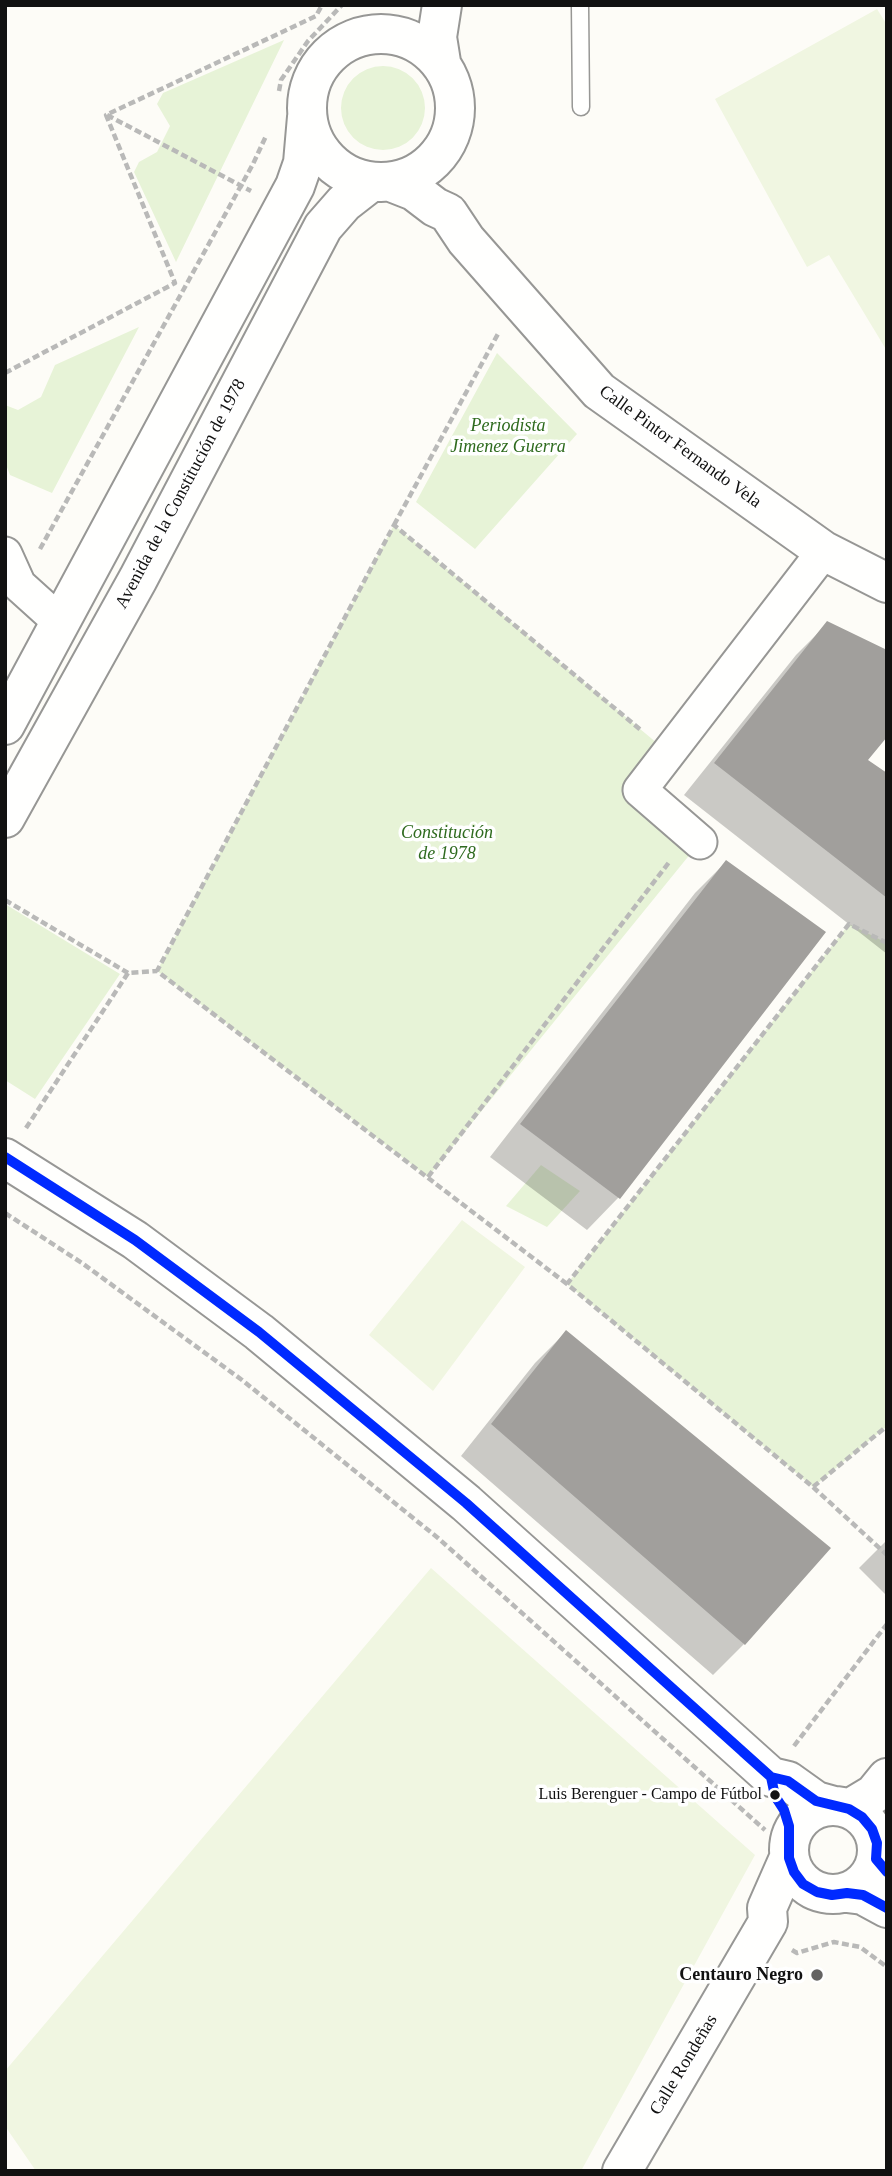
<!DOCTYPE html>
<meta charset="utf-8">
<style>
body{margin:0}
#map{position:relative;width:892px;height:2176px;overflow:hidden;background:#fdfcf7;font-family:Georgia,serif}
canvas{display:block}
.frame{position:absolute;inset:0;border:7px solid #111;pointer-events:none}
</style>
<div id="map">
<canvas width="892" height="2176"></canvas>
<div class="frame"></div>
</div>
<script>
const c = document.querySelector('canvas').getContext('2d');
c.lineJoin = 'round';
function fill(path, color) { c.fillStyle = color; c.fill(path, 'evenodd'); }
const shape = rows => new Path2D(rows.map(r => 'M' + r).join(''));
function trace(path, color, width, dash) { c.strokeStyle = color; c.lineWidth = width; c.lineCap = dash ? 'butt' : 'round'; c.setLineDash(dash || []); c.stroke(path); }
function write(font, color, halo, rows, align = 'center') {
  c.font = font + ' Georgia,serif'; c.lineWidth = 7; c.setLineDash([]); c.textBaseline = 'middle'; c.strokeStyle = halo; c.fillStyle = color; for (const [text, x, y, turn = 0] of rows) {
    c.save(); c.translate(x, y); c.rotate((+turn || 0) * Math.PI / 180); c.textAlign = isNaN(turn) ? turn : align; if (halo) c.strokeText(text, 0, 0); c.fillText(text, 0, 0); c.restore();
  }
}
const green = shape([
 [284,40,176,262,134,172,139,162,157,152,170,126,157,104,163,93],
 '341 108a42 42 0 1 1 84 0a42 42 0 1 1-84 0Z',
 [139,327,52,493,10,475,5,462,5,405,18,410,41,397,55,365],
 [497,353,577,434,475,549,416,502],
 [394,525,669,753,640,790,700,842,428,1177,157,971],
 [5,904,120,974,35,1099,5,1080],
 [849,924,887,943,887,1426,813,1487,567,1284],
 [541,1165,580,1191,547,1227,506,1206]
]);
const pitch = shape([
 [877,9,887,25,887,351,829,255,807,267,715,99],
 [462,1220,525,1267,433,1391,369,1335],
 [431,1568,755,1855,581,2171,36,2171,5,2126,5,2071]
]);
const shadow = shape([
 [827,624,865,760,887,775,887,954,684,795,796,655],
 [726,862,824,932,618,1198,587,1230,490,1157,695,893],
 [566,1332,744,1644,713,1675,461,1456,535,1363],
 [887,1540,887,1596,859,1568]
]);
const building = shape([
 [827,621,887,650,887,737,868,760,887,773,887,898,714,763],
 [726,860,826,932,620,1199,520,1124],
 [566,1330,831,1548,745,1645,491,1424]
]);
const path = shape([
 [279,91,281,80,308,41,342,5],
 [107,115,251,191],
 [5,373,175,283,106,115,316,16,322,5],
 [394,525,499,332],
 [40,549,253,164,266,136],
 [5,900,128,973],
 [887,943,849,924,567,1284,813,1487,887,1426],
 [26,1128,128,973,157,971],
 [428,1177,670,861],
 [5,1213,82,1263,242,1380,438,1538,765,1830],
 [567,1284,157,971,394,525,642,731],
 [813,1487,887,1555],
 [794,1746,887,1624],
 [792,1950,797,1953,834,1942,860,1947,887,1967]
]);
const service = shape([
 [580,5,581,107]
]);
const minor = shape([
 [5,554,19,585,60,622],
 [700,842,640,790,824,551]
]);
const tertiary = shape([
 '307 108a74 74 0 1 1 148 0a74 74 0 1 1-148 0Z',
 [441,62,437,37,442,5],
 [391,182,414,191,435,207,448,213,466,240,599,391,824,551,887,583],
 [5,725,295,186,303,163,307,117],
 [5,818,138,579,323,227,344,203,371,182],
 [5,1158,135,1240,259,1332,466,1503,771,1777,788,1781,816,1801,834,1806],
 '789 1850a44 44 0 1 1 88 0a44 44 0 1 1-88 0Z',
 [849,1809,874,1794,887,1778],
 [847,1893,863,1895,887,1908],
 [622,2171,768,1922,767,1908,789,1858]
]);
const bus1 = shape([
 [5,1157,135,1240,259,1332,466,1503,771,1777,775,1796,784,1810,789,1826,789,1858,794,1872,803,1884,817,1892,832,1895,847,1893,863,1895,887,1908],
 [743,1752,771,1777,788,1781,816,1801,849,1809,862,1817,872,1829,877,1843,876,1859,887,1872]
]);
const markers = [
 [775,1795,6,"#111"],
 [817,1975,7,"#646362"]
];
const busNames = [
 ["Luis Berenguer - Campo de Fútbol",762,1795]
];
const parkNames = [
 ["Periodista",508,426],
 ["Jimenez Guerra",508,447],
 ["Constitución",447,833],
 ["de 1978",447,854]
];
const streetNames = [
 ["Calle Pintor Fernando Vela",680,447,36],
 ["Avenida de la Constitución de 1978",181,494,-62],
 ["Calle Rondeñas",684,2065,-59]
];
const poiNames = [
 ["Centauro Negro",803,1975]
];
fill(green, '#e7f3d7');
fill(pitch, '#f0f6e1');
fill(shadow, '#0003');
fill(building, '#a19f9c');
trace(service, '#979795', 19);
trace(minor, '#979795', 37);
trace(tertiary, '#979795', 42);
trace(path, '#b9b9b8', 4.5, [7, 3.5]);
trace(service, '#fffffe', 16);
trace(minor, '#fffffe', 33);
trace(tertiary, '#fffffe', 38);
trace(bus1, '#002aff', 10);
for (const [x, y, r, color] of markers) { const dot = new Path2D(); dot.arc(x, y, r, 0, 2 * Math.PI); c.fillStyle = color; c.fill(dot); trace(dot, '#fff', 2.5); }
write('16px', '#111', '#fff', busNames, 'right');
write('italic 18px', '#2f6b1f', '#fff', parkNames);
write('18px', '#111', '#fff', streetNames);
write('bold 18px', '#111', '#fff', poiNames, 'right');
</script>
